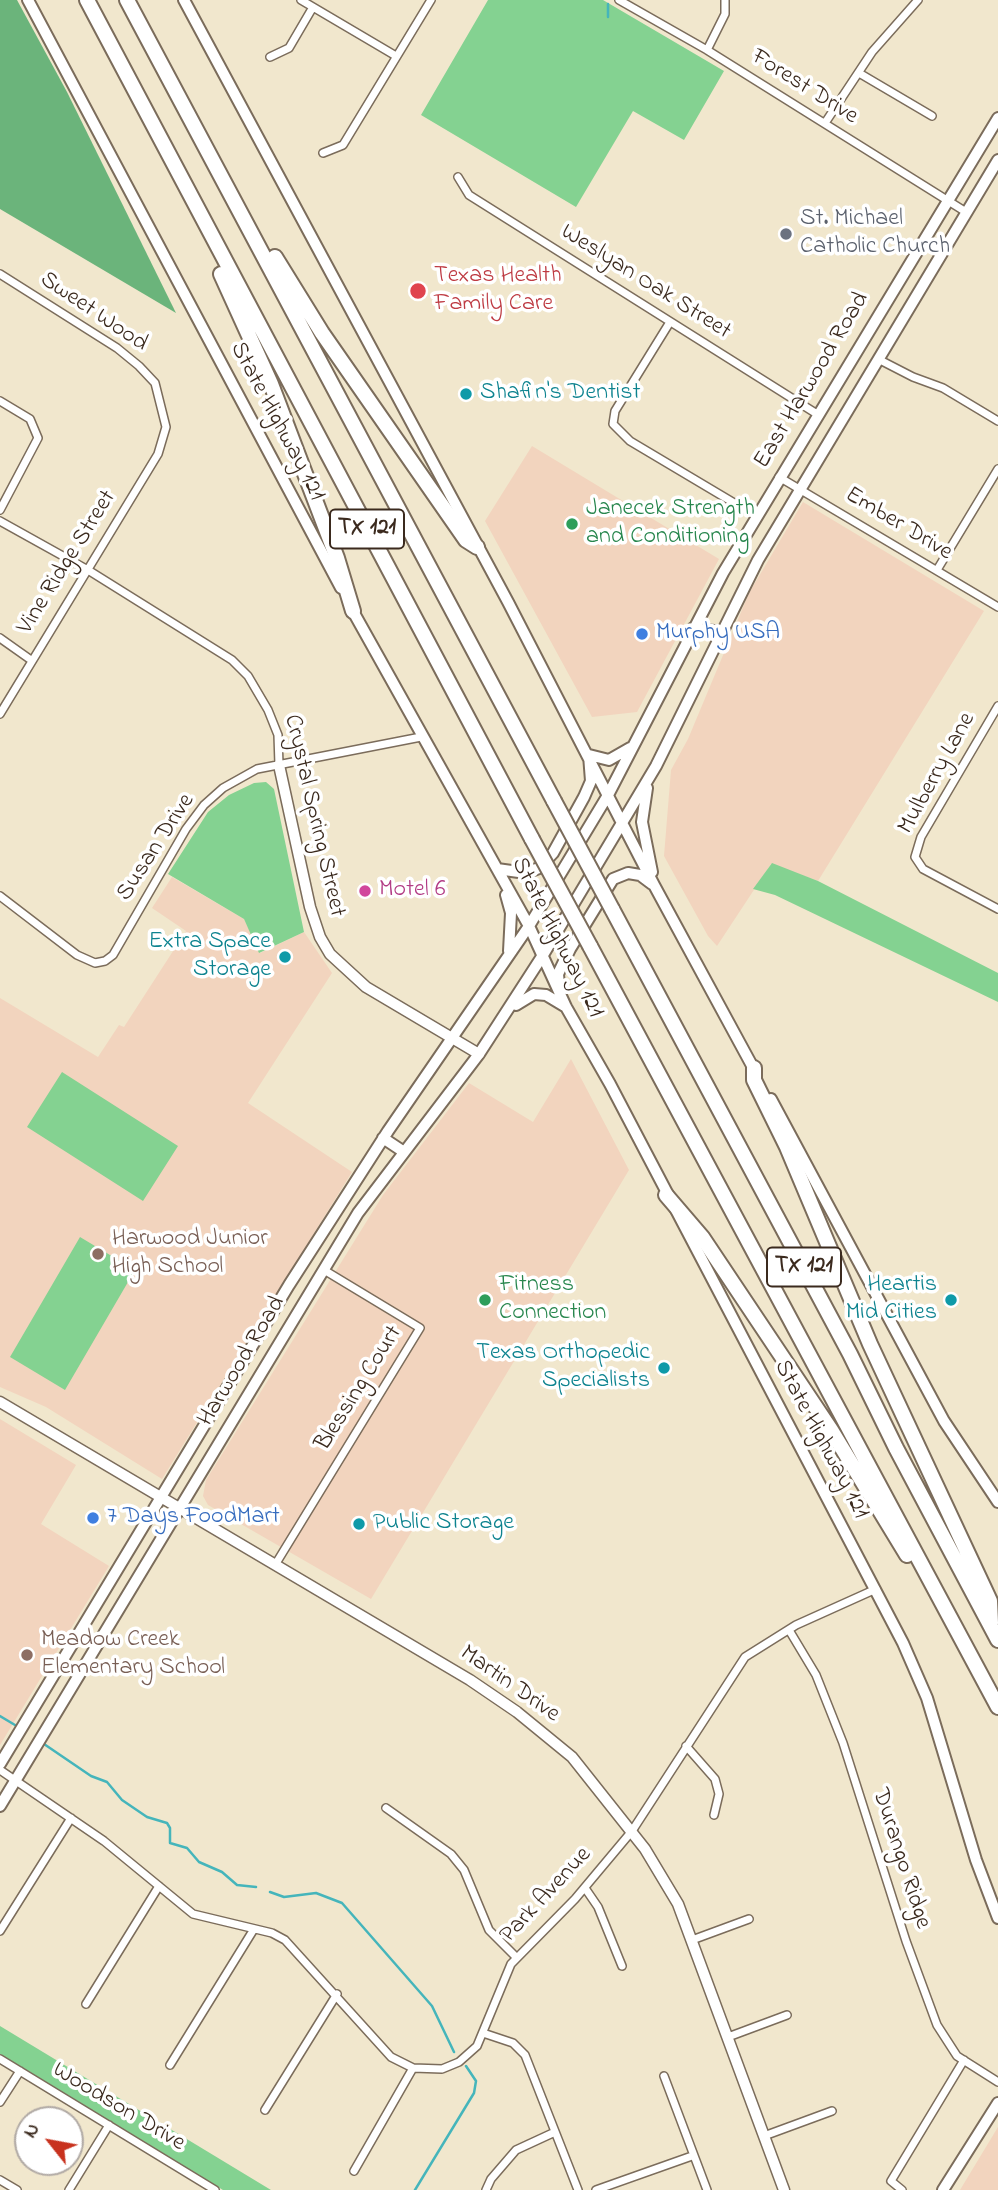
<!DOCTYPE html>
<style>
body{margin:0}
#map{position:relative;width:998px;height:2190px;overflow:hidden;background:#f1e7cd;font-family:"Indie Flower",sans-serif}
canvas{display:block}
.north{position:absolute;left:14px;top:2106px;width:70px;height:70px;box-sizing:border-box;background:#fff;border:2px solid #b1aaa5;border-radius:50%;rotate:301deg;font-size:19px;font-weight:700;line-height:28px;text-align:center;color:#3b2a1e}
.north::after{content:'';display:block;margin:auto;width:24px;height:32px;background:#c8321e;clip-path:polygon(50% 0,100% 100%,50% 72%,0 100%)}
</style>
<div id="map">
<canvas width="998" height="2190"></canvas>
<div class="north">N</div>
</div>
<script>
const c = document.querySelector('canvas').getContext('2d');
c.lineJoin = 'round';
function fill(path, color) { c.fillStyle = color; c.fill(path, 'evenodd'); }
const shape = rows => new Path2D(rows.map(r => 'M' + r).join(''));
function trace(path, color, width, dash) { c.strokeStyle = color; c.lineWidth = width; c.lineCap = dash ? 'butt' : 'round'; c.setLineDash(dash || []); c.stroke(path); }
function write(font, color, halo, rows, align = 'center') {
  c.font = font + ' "Indie Flower",sans-serif'; c.lineWidth = 7; c.setLineDash([]); c.textBaseline = 'middle'; c.strokeStyle = halo; c.fillStyle = color; for (const [text, x, y, turn = 0] of rows) {
    c.save(); c.translate(x, y); c.rotate((+turn || 0) * Math.PI / 180); c.textAlign = isNaN(turn) ? turn : align; if (halo) c.strokeText(text, 0, 0); c.fillText(text, 0, 0); c.restore();
  }
}
const built = shape([
 [532,446,719,559,637,712,592,717,485,521],
 [803,502,984,611,818,881,771,864,717,946,708,936,664,856,671,770,688,739,749,593],
 [172,877,244,919,260,953,304,932,332,973,248,1103,352,1172,162,1479,46,1407,0,1387,0,998,98,1057,119,1025,124,1027,186,931,152,908],
 [571,1059,629,1170,371,1599,208,1505,203,1496,206,1480,383,1195,469,1083,533,1122],
 [0,1419,76,1465,41,1524,109,1566,0,1745],
 [998,2127,998,2190,960,2190]
]);
const green = shape([
 [488,0,603,0,724,71,684,140,633,111,576,207,421,115],
 [254,783,266,782,274,789,304,932,259,953,244,919,168,874,208,812,229,795],
 [772,863,818,881,998,973,998,1002,775,895,753,889],
 [62,1072,178,1146,143,1201,27,1127],
 [80,1237,135,1270,65,1390,10,1357],
 [0,2026,271,2190,223,2190,0,2054]
]);
const forest = shape([
 [0,0,17,0,67,92,176,313,0,209]
]);
const stream = shape([
 [608,17,608,4],
 [0,1716,15,1725],
 [44,1744,91,1776,107,1782,122,1800,147,1817,167,1823,170,1828,170,1843,187,1848,199,1862,222,1872,237,1885,256,1887],
 [270,1892,284,1897,316,1893,342,1903,432,2006,454,2052],
 [415,2190,474,2093,476,2081,466,2066]
]);
const minor = shape([
 [301,0,396,56],
 [619,0,707,50,966,212],
 [707,50,725,14,725,0],
 [270,57,289,48,313,7],
 [859,73,932,116],
 [825,123,872,52,918,0],
 [323,153,343,145,431,0],
 [458,177,469,195,817,414],
 [0,274,117,348,139,366,155,383,166,427,158,454,0,714],
 [670,322,615,411,613,424,630,441,756,516],
 [878,359,913,377,943,388,998,421],
 [0,401,30,419,38,438,0,510],
 [779,477,998,607],
 [0,521,88,570,232,660,248,676,268,710,278,735,279,765],
 [937,570,998,469],
 [0,638,31,660],
 [998,706,921,837,915,857,923,869,998,909],
 [0,896,77,955,95,963,105,961,113,955,186,829,204,805,223,788,257,769,421,737],
 [275,1565,420,1328,324,1270],
 [789,1630,816,1675,843,1743,906,1941,937,2025,957,2056,998,2082],
 [686,1746,715,1779,719,1794,714,1815],
 [0,1770,104,1841,193,1914,272,1933,285,1940,391,2057,413,2068,442,2069,459,2062,477,2046,511,1964,575,1899,632,1831,745,1657,796,1625,876,1589],
 [386,1808,451,1854,464,1870,489,1930,516,1957],
 [585,1888,598,1907,622,1966],
 [0,1931,71,1818],
 [692,1940,749,1919],
 [86,2004,159,1886],
 [483,2033,513,2043,525,2055,578,2190],
 [728,2037,787,2015],
 [0,2059,215,2190],
 [170,2065,254,1929],
 [664,2076,707,2190],
 [0,2102,20,2071],
 [265,2110,337,1994],
 [764,2136,832,2111],
 [354,2171,413,2068],
 [0,2180,17,2190],
 [69,2190,109,2125],
 [486,2190,491,2179,516,2150,555,2132],
 [596,2190,692,2156],
 [902,2190,891,2181,964,2060]
]);
const tertiary = shape([
 [279,765,310,907,320,937,330,954,366,987,479,1054],
 [0,1402,470,1680,517,1712,572,1757,645,1849,678,1904,784,2190]
]);
const secondary = shape([
 [28,0,341,588],
 [184,0,508,602,654,885,756,1073],
 [350,606,529,926,566,1007,610,1084,903,1643,927,1698,976,1860,998,1918],
 [693,628,720,632],
 [647,788,642,822,652,872],
 [497,869,526,873,539,868,553,853,584,797,591,781,589,755,609,760,630,748],
 [506,895,511,913,509,951],
 [559,986,558,974,570,949,613,879,628,873,640,875,652,884],
 [516,1005,534,994,546,995,566,1007],
 [771,1099,944,1421,998,1502],
 [383,1138,404,1152],
 [0,1764,289,1285,388,1131,529,926,608,795,723,573,998,118],
 [0,1806,358,1213,479,1054,543,955,656,766,758,560,998,160],
 [943,2190,998,2103]
]);
const motorway = shape([
 [87,0,532,839],
 [127,0,554,801],
 [275,257,322,333,466,540,477,547],
 [221,274,271,384,337,558,353,611],
 [612,909,850,1354,896,1448,998,1640],
 [590,946,998,1707],
 [754,1068,754,1080,787,1147,870,1344,990,1601,991,1623],
 [666,1195,702,1237,831,1430,907,1555]
]);
const motorwayBridge = shape([
 [554,801,612,909],
 [532,839,590,946]
]);
const markers = [
 [786,234,7,"#6b7280"],
 [418,291,9,"#e0444e"],
 [466,394,7,"#0f9aa8"],
 [572,524,7,"#2e9e5b"],
 [642,634,7,"#3f7fe0"],
 [365,891,7,"#d1479c"],
 [285,957,7,"#0f9aa8"],
 [98,1254,7,"#8d6e63"],
 [485,1300,7,"#2e9e5b"],
 [951,1300,7,"#0f9aa8"],
 [664,1368,7,"#0f9aa8"],
 [93,1518,7,"#3f7fe0"],
 [359,1524,7,"#0f9aa8"],
 [27,1655,7,"#8d6e63"]
];
const shields = [
 [367,529,74],
 [804,1267,74]
];
const shieldNames = [
 ["TX 121",367,529],
 ["TX 121",804,1267]
];
const streetNames = [
 ["Forest Drive",804,88,32],
 ["Weslyan Oak Street",645,283,32],
 ["Sweet Wood",93,313,34],
 ["East Harwood Road",813,381,-59],
 ["State Highway 121",276,422,62],
 ["Ember Drive",898,525,31],
 ["Vine Ridge Street",68,563,-58],
 ["Mulberry Lane",938,774,-61],
 ["Crystal Spring Street",313,816,77],
 ["Susan Drive",157,848,-57],
 ["State Highway 121",556,938,63],
 ["Harwood Road",243,1362,-59],
 ["Blessing Court",360,1389,-58],
 ["State Highway 121",820,1440,62],
 ["Martin Drive",509,1685,35],
 ["Durango Ridge",900,1859,72],
 ["Park Avenue",547,1896,-47],
 ["Woodson Drive",118,2108,31]
];
const worshipNames = [
 ["St. Michael",800,220],
 ["Catholic Church",800,248]
];
const healthNames = [
 ["Texas Health",434,277],
 ["Family Care",434,305]
];
const cultureNames = [
 ["Shafin's Dentist",480,394,"left"],
 ["Extra Space",271,943],
 ["Storage",271,971],
 ["Heartis",937,1286],
 ["Mid Cities",937,1314],
 ["Texas Orthopedic",650,1354],
 ["Specialists",650,1382],
 ["Public Storage",373,1524,"left"]
];
const leisureNames = [
 ["Janecek Strength",586,510],
 ["and Conditioning",586,538],
 ["Fitness",499,1286],
 ["Connection",499,1314]
];
const shopNames = [
 ["Murphy USA",656,634],
 ["7 Days FoodMart",107,1518]
];
const hotelNames = [
 ["Motel 6",379,891]
];
const educationNames = [
 ["Harwood Junior",112,1240],
 ["High School",112,1268],
 ["Meadow Creek",41,1641],
 ["Elementary School",41,1669]
];
fill(built, '#f2d4be');
fill(green, '#84d291');
fill(forest, '#6bb47b');
trace(stream, '#45b5bb', 2.5);
trace(minor, '#7b6c5b', 10);
trace(tertiary, '#7b6c5b', 13);
trace(secondary, '#7b6c5b', 14);
trace(motorway, '#7b6c5b', 18);
trace(minor, '#fff', 7);
trace(tertiary, '#fff', 10);
trace(secondary, '#fff', 10);
trace(motorway, '#fff', 14);
trace(motorwayBridge, '#7b6c5b', 18, []);
trace(motorwayBridge, '#fff', 14);
for (const [x, y, r, color] of markers) { const dot = new Path2D(); dot.arc(x, y, r, 0, 2 * Math.PI); c.fillStyle = color; c.fill(dot); trace(dot, '#fff', 2.5); }
for (const [x, y, w] of shields) { const box = new Path2D(); box.roundRect(x - w / 2, y - 19.5, w, 39, 5); c.fillStyle = '#fff'; c.fill(box); trace(box, '#3b2a1e', 2); }
write('bold 23px', '#3b2a1e', null, shieldNames);
write('24px', '#3b2a1e', '#fff', streetNames);
write('24px', '#5b616d', '#fff', worshipNames, 'left');
write('24px', '#be3a42', '#fff', healthNames, 'left');
write('24px', '#0d838f', '#fff', cultureNames, 'right');
write('24px', '#27864d', '#fff', leisureNames, 'left');
write('24px', '#366cbe', '#fff', shopNames, 'left');
write('24px', '#b23c85', '#fff', hotelNames, 'left');
write('24px', '#785e54', '#fff', educationNames, 'left');
</script>
